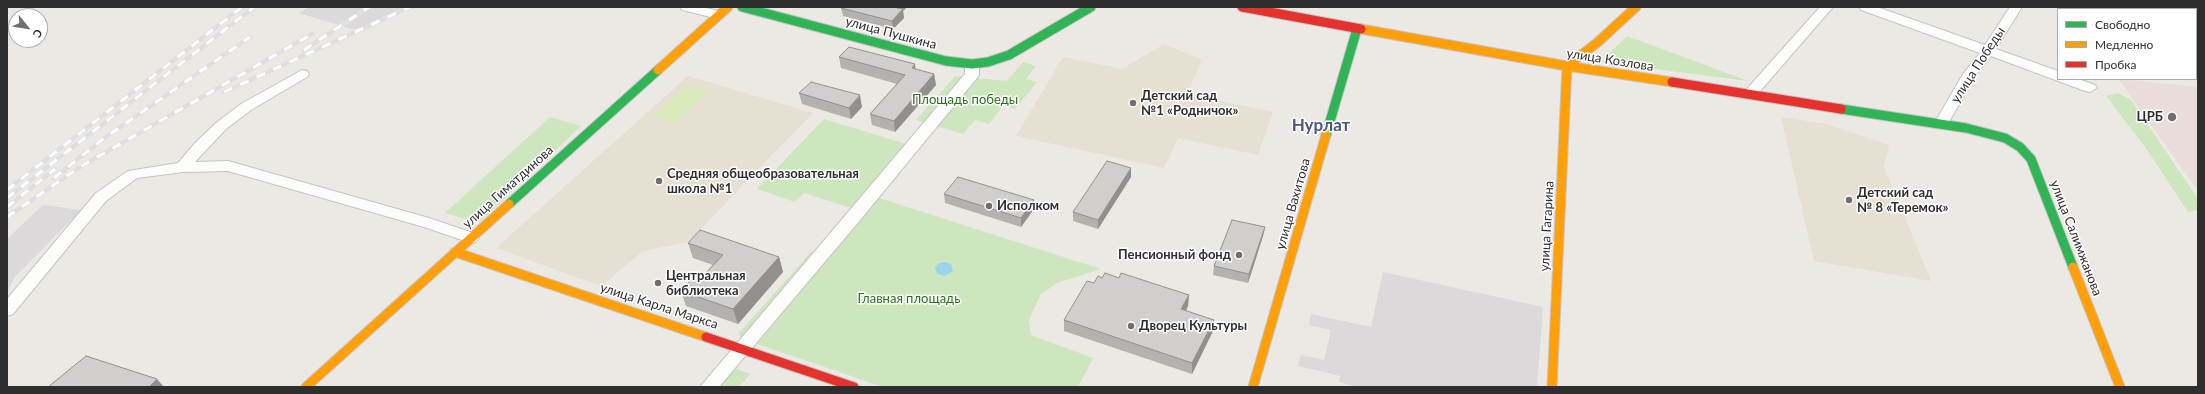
<!DOCTYPE html>
<meta charset="utf-8">
<style>
body{margin:0}
#map{position:relative;width:2205px;height:394px;overflow:hidden;background:#ece8e4;font-family:Lato,sans-serif}
canvas{display:block}
.frame{position:absolute;inset:0;border:8px solid #2e2e2e;pointer-events:none}
.legend{position:absolute;left:2057px;top:8px;width:140px;height:72px;box-sizing:border-box;background:#fff;border:1px solid #ababab;margin:0;padding:5px 7px;list-style:none;font-size:12px;color:#2e2e2e}
.legend li{display:flex;align-items:center;gap:8px;height:20px}
.legend b{width:20px;border:1px solid #ababab}
.north{position:absolute;left:8px;top:8px;width:40px;height:40px;box-sizing:border-box;background:#fff;border:1px solid #ababab;border-radius:50%;rotate:120deg;font-size:11px;font-weight:700;line-height:16px;text-align:center;color:#2e2e2e}
.north::after{content:'';display:block;margin:auto;width:14px;height:18px;background:#706f6e;clip-path:polygon(50% 0,100% 100%,50% 72%,0 100%)}
</style>
<div id="map">
<canvas width="2205" height="394"></canvas>
<div class="frame"></div>
<ul class="legend">
<li><b style="height:5px;background:#30b455"></b>Свободно</li>
<li><b style="height:5px;background:#ff9f0a"></b>Медленно</li>
<li><b style="height:5px;background:#e5322d"></b>Пробка</li>
</ul>
<div class="north">С</div>
</div>
<script>
const c = document.querySelector('canvas').getContext('2d');
c.lineJoin = 'round';
function fill(path, color) { c.fillStyle = color; c.fill(path, 'evenodd'); }
const shape = rows => new Path2D(rows.map(r => 'M' + r).join(''));
function trace(path, color, width, dash) { c.strokeStyle = color; c.lineWidth = width; c.lineCap = dash ? 'butt' : 'round'; c.setLineDash(dash || []); c.stroke(path); }
function write(font, color, halo, rows, align = 'center') {
  c.font = font + ' Lato,sans-serif'; c.lineWidth = 3; c.setLineDash([]); c.textBaseline = 'middle'; c.strokeStyle = halo; c.fillStyle = color; for (const [text, x, y, turn = 0] of rows) {
    c.save(); c.translate(x, y); c.rotate((+turn || 0) * Math.PI / 180); c.textAlign = isNaN(turn) ? turn : align; if (halo) c.strokeText(text, 0, 0); c.fillText(text, 0, 0); c.restore();
  }
}
const industrial = shape([
 [309,7,404,7,355,30,299,13],
 [43,205,81,210,15,277,7,292,7,239],
 [1383,272,1543,307,1537,387,1358,387,1339,382,1340,376,1298,366,1301,355,1324,360,1331,330,1309,325,1311,314,1371,327]
]);
const education = shape([
 [1164,44,1202,60,1187,94,1273,112,1258,155,1178,138,1164,168,1016,136,1063,57,1122,69],
 [688,76,813,113,688,242,643,251,601,286,496,248],
 [1781,117,1826,124,1889,145,1884,167,1931,281,1814,261]
]);
const medical = shape([
 [2119,79,2198,87,2198,191,2166,146]
]);
const green = shape([
 [2113,7,2198,7,2198,15,2196,15,2196,9,2113,9],
 [1627,36,1748,81,1601,62],
 [1023,62,1036,66,1026,79,1037,82,1015,109,1003,106,989,124,975,120,963,134,916,120,955,76,1007,81],
 [2118,93,2131,100,2198,199,2198,210,2188,212,2148,151,2106,96],
 [550,117,581,126,479,223,445,213],
 [824,119,906,144,851,208,804,193,795,202,757,189],
 [879,198,1101,269,1057,283,1040,295,1029,321,1031,335,1093,358,1078,387,883,387,757,344],
 [816,249,819,249,745,338,740,337,739,333,810,253],
 [731,367,750,374,739,387,714,387]
]);
const pitch = shape([
 [687,85,709,91,675,123,653,116]
]);
const water = shape([
 [946,262,951,264,953,271,945,276,937,274,935,267,939,263]
]);
const street = shape([
 [680,7,702,7,723,12,725,15,719,19,682,10,680,7],
 [1820,7,1833,7,1755,97,1745,97,1743,94,1745,91,1820,7],
 [1859,7,1877,7,1985,45,2010,7,2022,7,1996,49,2058,71,2058,79,2078,79,2095,85,2097,88,2090,92,2085,91,1991,56,1976,75,1946,127,1936,127,1934,124,1963,74,1980,53,1861,10,1859,7],
 [972,60,979,64,979,75,977,78,861,219,719,387,700,387,965,74,965,64,972,60],
 [302,70,307,71,309,74,307,77,251,110,226,129,195,162,228,161,429,218,476,234,479,238,476,242,471,243,424,227,228,171,183,172,137,178,106,201,13,314,7,316,7,299,96,193,128,171,178,163,195,143,216,123,241,104,302,70]
]);
const fast = shape([
 [742,7,946,61,972,64,988,62,1009,55,1091,7],
 [1841,109,1966,128,2005,138,2020,147,2031,159,2073,267],
 [1326,135,1357,29],
 [509,204,658,70]
]);
const slow = shape([
 [1361,29,1567,66,1672,82],
 [1567,66,1598,42,1636,7],
 [658,70,728,7],
 [455,252,706,337],
 [2073,267,2120,387],
 [306,387,509,204],
 [1253,387,1326,135],
 [1552,387,1567,66]
]);
const jam = shape([
 [1242,7,1361,29],
 [1672,82,1841,109],
 [706,337,854,387]
]);
const rail = shape([
 [304,50,369,7],
 [224,92,410,7],
 [54,178,103,139,250,37],
 [7,190,242,7],
 [7,198,254,7],
 [7,207,55,169],
 [7,217,80,167,312,34]
]);
const wall = shape([
 [841,8,906,8,903,11,904,18,893,29,843,16],
 [839,57,915,69,934,74,936,85,895,132,872,125,870,114,897,84,841,68],
 [799,93,862,107,851,119,802,104],
 [1131,168,1131,177,1098,229,1073,221,1073,212],
 [944,194,1034,209,1021,227,945,203],
 [1265,227,1263,236,1248,283,1213,275,1214,266],
 [688,243,779,257,783,272,738,324,686,306,681,291,702,277,713,265,693,258],
 [1102,278,1119,278,1189,295,1188,306,1186,311,1214,320,1213,331,1192,374,1064,331,1064,320,1094,283]
]);
const shadedWall = shape([
 [898,7,906,7,906,8,903,11,904,18,893,29,892,21],
 [915,64,916,75,912,68],
 [934,74,936,85,895,132,894,121],
 [860,95,862,107,851,119,849,108],
 [1131,168,1131,177,1098,229,1098,220],
 [1034,200,1034,209,1021,227,1021,218],
 [1265,227,1263,236,1248,283,1249,274],
 [779,257,783,272,738,324,733,309],
 [1189,295,1188,306,1180,321,1181,309],
 [1214,320,1213,331,1192,374,1192,363],
 [157,379,164,387,149,387]
]);
const building = shape([
 [842,7,898,7,897,8,903,9,892,21,841,8,842,7],
 [849,47,915,64,912,68,934,74,894,121,870,114,905,75,839,57,849,47],
 [811,82,860,95,849,108,799,93,811,82],
 [1107,161,1131,168,1098,220,1073,212,1107,161],
 [958,177,1034,200,1021,218,944,194,958,177],
 [1232,220,1265,227,1249,274,1214,266,1232,220],
 [700,230,779,257,733,309,681,291,696,274,702,277,723,255,688,243,700,230],
 [1105,273,1119,278,1121,273,1189,295,1181,309,1214,320,1192,363,1064,320,1087,281,1094,283,1098,276,1102,278,1105,273],
 [86,356,157,379,149,387,48,387,86,356]
]);
const markers = [
 [1133,103,4,"#706f6e"],
 [2172,117,5,"#706f6e"],
 [659,181,4,"#706f6e"],
 [1849,200,4,"#706f6e"],
 [989,206,4,"#706f6e"],
 [1239,255,4,"#706f6e"],
 [658,283,4,"#706f6e"],
 [1131,326,4,"#706f6e"]
];
const streetNames = [
 ["улица Пушкина",891,33,15],
 ["улица Козлова",1610,60,9],
 ["улица Победы",1978,65,-57],
 ["улица Гиматдинова",508,187,-42],
 ["улица Вахитова",1293,204,-74],
 ["улица Гагарина",1547,226,-87],
 ["улица Салимжанова",2076,238,69],
 ["улица Карла Маркса",659,306,18]
];
const poiNames = [
 ["Детский сад",1141,96],
 ["№1 «Родничок»",1141,111],
 ["ЦРБ",2163,117,"right"],
 ["Средняя общеобразовательная",667,174],
 ["школа №1",667,189],
 ["Детский сад",1857,193],
 ["№ 8 «Теремок»",1857,208],
 ["Исполком",997,206],
 ["Пенсионный фонд",1231,255,"right"],
 ["Центральная",666,276],
 ["библиотека",666,291],
 ["Дворец Культуры",1139,326]
];
const parkNames = [
 ["Площадь победы",965,100],
 ["Главная площадь",909,299]
];
const districtNames = [
 ["Нурлат",1321,126]
];
fill(industrial, '#dcd9db');
fill(education, '#e6e0d3');
fill(medical, '#e9dcdb');
fill(green, '#cee6be');
fill(pitch, '#d9eabb');
fill(water, '#99d6ec');
trace(street, '#c5c4c5', 2);
trace(fast, '#c5c4c5', 11);
trace(slow, '#c5c4c5', 11);
trace(jam, '#c5c4c5', 11);
fill(street, '#fcfcfb');
trace(fast, '#30b455', 9);
trace(slow, '#ff9f0a', 9);
trace(jam, '#e5322d', 9);
trace(rail, '#dfdfe1', 4.5);
trace(rail, '#fff', 3, [9]);
fill(wall, '#b4b1af');
fill(shadedWall, '#92908e');
fill(building, '#d1cecb');
trace(building, '#92908e', 1);
for (const [x, y, r, color] of markers) { const dot = new Path2D(); dot.arc(x, y, r, 0, 2 * Math.PI); c.fillStyle = color; c.fill(dot); trace(dot, '#fff', 1.5); }
write('13px', '#2e2e2e', '#fff', streetNames);
write('bold 13px', '#2e2e2e', '#fff', poiNames, 'left');
write('13px', '#2c6e1b', '#fff', parkNames);
write('bold 17px', '#4d5680', '#fff', districtNames);
</script>
